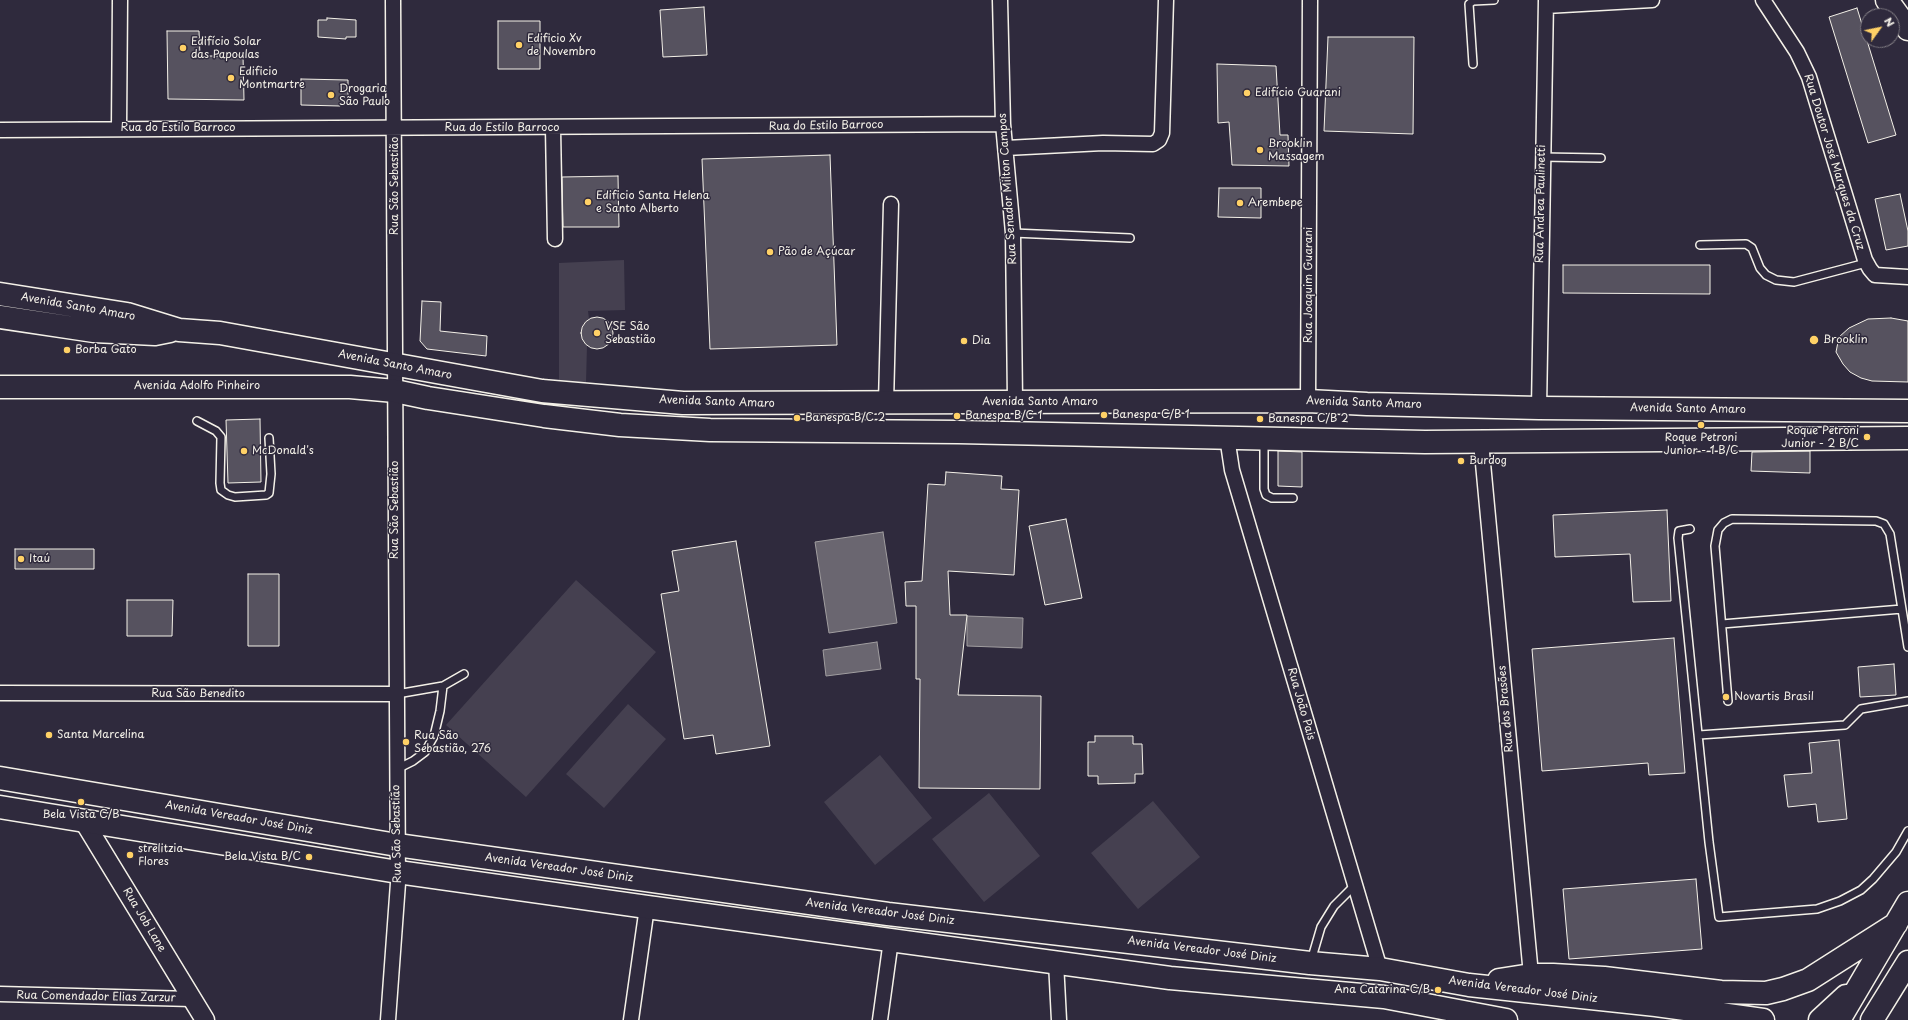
<!DOCTYPE html>
<meta charset="utf-8">
<style>
body{margin:0}
#map{position:relative;width:1908px;height:1020px;overflow:hidden;background:#2f2a3d;font-family:"Playpen Sans",sans-serif}
canvas{display:block}
.north{position:absolute;left:1860px;top:8px;width:40px;height:40px;box-sizing:border-box;background:#2f2a3d;border:1px solid #7e7a81;border-radius:50%;rotate:57deg;font-size:11px;font-weight:700;line-height:16px;text-align:center;color:#f4f1e8}
.north::after{content:'';display:block;margin:auto;width:14px;height:18px;background:#ffd166;clip-path:polygon(50% 0,100% 100%,50% 72%,0 100%)}
</style>
<div id="map">
<canvas width="1908" height="1020"></canvas>
<div class="north">N</div>
</div>
<script>
const c = document.querySelector('canvas').getContext('2d');
c.lineJoin = 'round';
function fill(path, color) { c.fillStyle = color; c.fill(path, 'evenodd'); }
const shape = rows => new Path2D(rows.map(r => 'M' + r).join(''));
function trace(path, color, width, dash) { c.strokeStyle = color; c.lineWidth = width; c.lineCap = dash ? 'butt' : 'round'; c.setLineDash(dash || []); c.stroke(path); }
function write(font, color, halo, rows, align = 'center') {
  c.font = font + ' "Playpen Sans",sans-serif'; c.lineWidth = 3; c.setLineDash([]); c.textBaseline = 'middle'; c.strokeStyle = halo; c.fillStyle = color; for (const [text, x, y, turn = 0] of rows) {
    c.save(); c.translate(x, y); c.rotate((+turn || 0) * Math.PI / 180); c.textAlign = isNaN(turn) ? turn : align; if (halo) c.strokeText(text, 0, 0); c.fillText(text, 0, 0); c.restore();
  }
}
const green = shape([
 [624,260,625,310,588,311,589,319,581,328,582,338,587,345,586,383,559,381,559,263],
 [576,580,656,652,526,797,446,725],
 [628,704,666,739,604,808,566,774],
 [880,755,932,818,875,865,824,802],
 [989,793,1040,856,984,902,932,839],
 [1153,801,1200,857,1138,909,1091,853]
]);
const water = shape([
 [883,532,897,623,829,633,815,542,883,532],
 [967,616,1023,618,1022,648,967,646,967,616],
 [877,642,881,669,826,676,823,650,877,642]
]);
const building = shape([
 [704,7,707,55,663,57,660,10,704,7],
 [1857,8,1896,135,1868,143,1829,17,1857,8],
 [327,18,356,20,356,37,346,37,346,39,318,37,318,20,327,20,327,18],
 [498,21,540,21,540,69,498,69,498,21],
 [167,31,199,31,200,56,243,56,244,100,168,99,167,31],
 [1328,37,1414,37,1413,134,1324,131,1328,37],
 [1217,64,1276,66,1280,135,1288,135,1289,166,1232,165,1229,122,1218,123,1217,64],
 [301,79,348,80,348,99,340,106,301,105,301,79],
 [830,155,837,345,710,349,702,159,830,155],
 [618,176,619,227,563,227,562,177,618,176],
 [1219,188,1261,188,1261,218,1218,217,1219,188],
 [1900,194,1908,231,1908,246,1886,250,1875,199,1900,194],
 [1563,265,1710,265,1710,294,1563,293,1563,265],
 [422,301,441,302,440,331,487,336,486,356,427,349,420,341,422,301],
 '581 333a16 16 0 1 1 32 0a16 16 0 1 1-32 0Z',
 [1891,318,1908,321,1908,382,1872,381,1861,378,1850,372,1843,364,1836,352,1839,337,1849,328,1868,319,1891,318],
 [260,419,261,482,228,483,226,420,260,419],
 [1278,451,1302,452,1302,487,1278,486,1278,451],
 [1810,451,1810,473,1751,471,1752,452,1810,451],
 [946,472,1002,476,1001,489,1019,490,1014,575,948,571,950,615,967,615,958,695,1041,696,1040,789,919,788,920,679,916,679,916,606,906,606,905,582,922,581,928,484,945,485,946,472],
 [1667,510,1671,601,1633,602,1630,554,1555,557,1553,515,1667,510],
 [1066,519,1082,598,1045,605,1029,526,1066,519],
 [736,541,770,746,716,754,713,735,684,739,661,594,679,591,672,551,736,541],
 [15,549,94,549,94,569,15,569,15,549],
 [248,574,279,574,279,646,248,646,248,574],
 [127,600,173,600,172,636,127,636,127,600],
 [1674,638,1685,773,1649,775,1648,763,1542,771,1532,649,1674,638],
 [1894,664,1896,695,1860,697,1858,667,1894,664],
 [1095,736,1133,736,1133,744,1142,744,1143,774,1135,774,1135,783,1098,784,1098,776,1088,776,1088,742,1095,742,1095,736],
 [1839,740,1847,819,1818,822,1816,804,1788,807,1784,775,1812,773,1809,743,1839,740],
 [1696,879,1702,949,1569,959,1563,889,1696,879]
]);
const service = shape([
 [1473,64,1469,4,1473,1,1494,0],
 [1542,157,1601,158],
 [1013,233,1130,238],
 [1700,245,1746,244,1752,248,1760,268,1766,275,1776,280,1794,282,1866,263],
 [197,421,216,431,221,437,220,483,221,490,228,495,235,497,266,495,269,493,271,474,269,438],
 [1264,442,1264,489,1266,495,1272,498,1293,498],
 [1690,529,1679,531,1678,538,1709,842,1719,917,1817,909,1840,901,1861,890,1873,879,1896,852,1908,831],
 [1722,624,1902,609],
 [397,694,443,686,464,674],
 [1728,701,1715,546,1718,530,1724,523,1732,519,1876,521,1884,524,1890,534,1908,647],
 [1699,735,1845,725,1861,709,1908,701],
 [397,769,413,761,425,752,434,736,440,711,443,686],
 [1311,961,1321,927,1334,906,1355,885]
]);
const minor = shape([
 [1000,0,1003,124,1013,233,1015,401],
 [1763,0,1797,52,1809,77,1865,260,1870,269,1875,275,1908,277],
 [1546,6,1652,0],
 [119,128,120,0],
 [553,128,555,239],
 [0,130,1003,124],
 [1006,148,1103,143,1153,144,1159,140,1162,133,1166,0],
 [1308,401,1310,0],
 [886,403,891,204],
 [1539,408,1546,0],
 [1227,437,1232,470,1380,969],
 [1481,442,1531,975],
 [0,693,397,694],
 [1056,962,1059,1020],
 [0,994,192,999],
 [388,1020,398,883,393,0],
 [631,1020,647,907],
 [880,1020,891,940]
]);
const tertiary = shape([
 [83,820,205,1020]
]);
const primary = shape([
 [1887,0,1908,29],
 [0,294,127,314,179,330,220,333,542,391,683,403,1308,401,1367,404,1539,408,1908,411],
 [0,317,94,331,155,334,170,331],
 [0,387,350,387,395,391,428,398,544,416,620,425,710,430,958,432,1425,442,1908,438],
 [0,778,397,845,888,914,1310,963,1380,969,1469,985,1656,1005,1763,1020],
 [0,807,398,872,647,907,1170,978,1384,997,1506,1020],
 [1499,980,1531,975,1553,975,1604,978,1721,992,1766,993,1783,989,1808,980,1896,924],
 [1820,1020,1846,996],
 [1839,1020,1908,903],
 [1872,1020,1908,962]
]);
const markers = [
 [519,45,4,"#ffd166"],
 [183,48,4,"#ffd166"],
 [231,78,4,"#ffd166"],
 [1247,93,4,"#ffd166"],
 [331,95,4,"#ffd166"],
 [1260,150,4,"#ffd166"],
 [588,202,4,"#ffd166"],
 [1240,203,4,"#ffd166"],
 [770,252,4,"#ffd166"],
 [597,333,4,"#ffd166"],
 [1814,340,5,"#ffd166"],
 [964,341,4,"#ffd166"],
 [67,350,4,"#ffd166"],
 [1104,415,4,"#ffd166"],
 [957,416,4,"#ffd166"],
 [797,418,4,"#ffd166"],
 [1260,419,4,"#ffd166"],
 [1701,425,4,"#ffd166"],
 [1867,437,4,"#ffd166"],
 [244,451,4,"#ffd166"],
 [1461,461,4,"#ffd166"],
 [21,559,4,"#ffd166"],
 [1726,697,4,"#ffd166"],
 [49,735,4,"#ffd166"],
 [406,742,4,"#ffd166"],
 [81,802,4,"#ffd166"],
 [130,855,4,"#ffd166"],
 [309,857,4,"#ffd166"],
 [1438,990,4,"#ffd166"]
];
const poiNames = [
 ["Edificio Xv",527,39],
 ["de Novembro",527,52],
 ["Edifício Solar",191,42],
 ["das Papoulas",191,55],
 ["Edificio",239,72],
 ["Montmartre",239,85],
 ["Drogaria",339,89],
 ["São Paulo",339,102],
 ["Edifício Guarani",1255,93],
 ["Brooklin",1268,144],
 ["Massagem",1268,157],
 ["Edificio Santa Helena",596,196],
 ["e Santo Alberto",596,209],
 ["Arembepe",1248,203],
 ["Pão de Açúcar",778,252],
 ["VSE São",605,327],
 ["Sebastião",605,340],
 ["Brooklin",1823,340],
 ["Dia",972,341],
 ["Borba Gato",75,350],
 ["Banespa C/B 1",1112,415],
 ["Banespa B/C 1",965,416],
 ["Banespa B/C 2",805,418],
 ["Banespa C/B 2",1268,419],
 ["Roque Petroni",1859,431,"right"],
 ["Junior - 2 B/C",1859,444,"right"],
 ["Roque Petroni",1701,438,"center"],
 ["Junior - 1 B/C",1701,451,"center"],
 ["McDonald's",252,451],
 ["Burdog",1469,461],
 ["Itaú",29,559],
 ["Novartis Brasil",1734,697],
 ["Santa Marcelina",57,735],
 ["Rua São",414,736],
 ["Sebastião, 276",414,749],
 ["Bela Vista C/B",81,815,"center"],
 ["strelitzia",138,849],
 ["Flores",138,862],
 ["Bela Vista B/C",301,857,"right"],
 ["Ana Catarina C/B",1430,990,"right"]
];
const streetNames = [
 ["Rua do Estilo Barroco",826,126,-1],
 ["Rua do Estilo Barroco",178,128],
 ["Rua do Estilo Barroco",502,128],
 ["Rua Doutor José Marques da Cruz",1834,162,73],
 ["Rua São Sebastião",395,186,-90],
 ["Rua Senador Milton Campos",1008,189,-94],
 ["Rua Andrea Paulinetti",1541,204,-89],
 ["Rua Joaquim Guarani",1309,285,-90],
 ["Avenida Santo Amaro",78,307,10],
 ["Avenida Santo Amaro",395,365,11],
 ["Avenida Adolfo Pinheiro",197,386],
 ["Avenida Santo Amaro",717,402,2],
 ["Avenida Santo Amaro",1040,402],
 ["Avenida Santo Amaro",1364,403,2],
 ["Avenida Santo Amaro",1688,409,1],
 ["Rua São Sebastião",395,510,-90],
 ["Rua São Benedito",198,694],
 ["Rua João Pais",1301,704,74],
 ["Rua dos Brasões",1506,709,-95],
 ["Avenida Vereador José Diniz",239,818,10],
 ["Rua São Sebastião",397,834,-91],
 ["Avenida Vereador José Diniz",559,868,8],
 ["Avenida Vereador José Diniz",880,912,7],
 ["Rua Job Lane",144,920,59],
 ["Avenida Vereador José Diniz",1202,950,7],
 ["Avenida Vereador José Diniz",1523,990,7],
 ["Rua Comendador Elias Zarzur",96,997,1]
];
fill(green, '#454050');
fill(water, '#6a6670');
trace(water, '#a19ea0', 1);
fill(building, '#56525f');
trace(building, '#f4f1e8', 1);
trace(service, '#f4f1e8', 10);
trace(minor, '#f4f1e8', 17);
trace(tertiary, '#f4f1e8', 21);
trace(primary, '#f4f1e8', 25);
trace(service, '#2f2a3d', 7);
trace(minor, '#2f2a3d', 14);
trace(tertiary, '#2f2a3d', 18);
trace(primary, '#2f2a3d', 22);
for (const [x, y, r, color] of markers) { const dot = new Path2D(); dot.arc(x, y, r, 0, 2 * Math.PI); c.fillStyle = color; c.fill(dot); trace(dot, '#2f2a3d', 1.5); }
write('11px', '#f4f1e8', '#2f2a3d', poiNames, 'left');
write('11px', '#f4f1e8', '#2f2a3d', streetNames);
</script>
